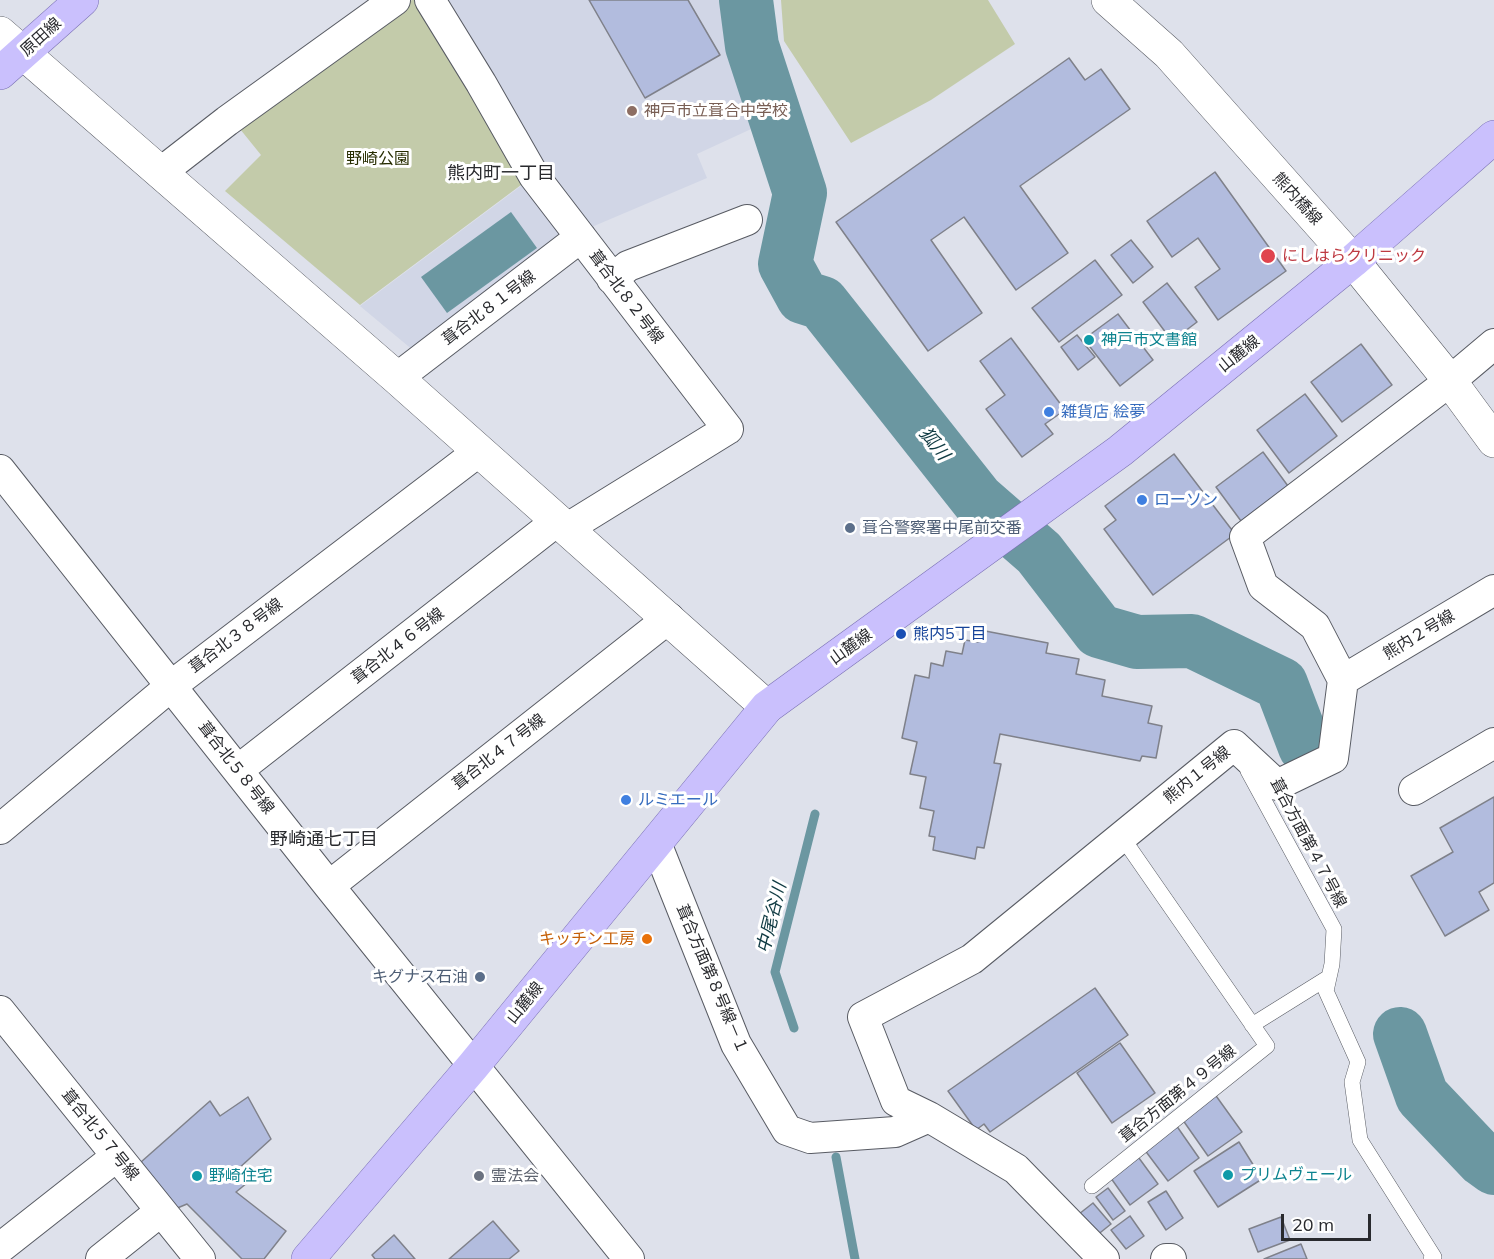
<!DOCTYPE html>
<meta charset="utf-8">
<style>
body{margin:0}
#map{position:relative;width:1494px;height:1259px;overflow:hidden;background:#dee1eb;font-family:Mulish,sans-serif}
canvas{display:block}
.scale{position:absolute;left:1281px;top:1214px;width:90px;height:27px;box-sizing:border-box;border:3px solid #292a2e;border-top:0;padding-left:8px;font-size:18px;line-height:21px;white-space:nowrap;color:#292a2e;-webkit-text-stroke:4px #fff;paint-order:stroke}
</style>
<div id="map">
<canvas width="1494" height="1259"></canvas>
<div class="scale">20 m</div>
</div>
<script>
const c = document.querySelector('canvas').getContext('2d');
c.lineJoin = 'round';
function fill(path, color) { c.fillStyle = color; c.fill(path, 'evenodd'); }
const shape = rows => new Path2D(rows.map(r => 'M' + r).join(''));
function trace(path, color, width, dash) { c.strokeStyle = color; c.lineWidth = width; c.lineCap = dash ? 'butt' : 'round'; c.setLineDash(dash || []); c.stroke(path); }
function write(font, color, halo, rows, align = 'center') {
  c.font = font + ' Mulish,"Noto Sans JP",sans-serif'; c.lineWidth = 6; c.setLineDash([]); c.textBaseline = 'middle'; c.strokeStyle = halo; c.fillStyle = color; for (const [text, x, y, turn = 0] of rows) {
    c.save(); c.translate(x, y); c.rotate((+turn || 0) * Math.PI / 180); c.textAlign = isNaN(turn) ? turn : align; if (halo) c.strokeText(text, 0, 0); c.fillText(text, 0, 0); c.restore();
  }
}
const built = shape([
 [442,0,732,0,740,44,762,124,697,154,707,178,587,229,541,173],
 [525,183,567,237,414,351,360,306]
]);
const green = shape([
 [412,0,421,0,525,182,360,305,225,191,261,155,240,129],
 [781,0,988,0,1015,44,931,100,851,143,784,41]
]);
const water = shape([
 [511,212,537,248,447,313,421,277]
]);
const stream = shape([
 [794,1028,775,972,815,814],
 [836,1157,855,1259]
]);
const river = shape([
 [746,0,752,46,800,193,785,264,803,297,822,303,977,499,1039,553,1099,631,1137,642,1192,641,1281,684,1305,747],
 [1400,1034,1422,1096,1483,1160,1494,1168]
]);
const building = shape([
 [589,0,688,0,720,55,645,98,589,0],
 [1069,58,1085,80,1101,69,1130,109,1020,186,1068,253,1016,290,964,217,931,240,982,313,928,351,836,222,1069,58],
 [1215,172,1286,271,1218,320,1195,287,1220,269,1198,238,1172,257,1147,221,1215,172],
 [1131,240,1153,267,1133,283,1111,255,1131,240],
 [1095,260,1122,295,1059,342,1032,308,1095,260],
 [1167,283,1197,322,1172,341,1143,302,1167,283],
 [1118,314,1153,360,1120,386,1084,339,1118,314],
 [1077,335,1095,357,1078,370,1061,347,1077,335],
 [1011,338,1065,410,1045,424,1053,434,1022,457,986,409,1005,395,980,361,1011,338],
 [1361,344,1392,385,1342,422,1311,382,1361,344],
 [1305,394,1337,436,1289,473,1257,430,1305,394],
 [1263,452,1288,486,1241,521,1216,487,1263,452],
 [1174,454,1235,534,1153,595,1104,529,1116,520,1105,506,1174,454],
 [980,630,1048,643,1046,653,1079,659,1076,674,1105,680,1102,696,1152,706,1148,723,1162,726,1156,758,1142,756,1140,761,1000,734,994,763,1001,764,984,848,977,847,975,859,933,850,935,837,929,836,934,811,920,808,926,777,910,774,917,742,902,738,915,675,929,678,931,663,943,666,946,651,962,654,965,640,978,642,980,630],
 [1494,797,1494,883,1479,892,1489,910,1445,936,1411,876,1453,852,1440,828,1494,797],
 [1095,988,1128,1035,990,1132,984,1124,976,1130,948,1091,1095,988],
 [1120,1043,1155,1093,1112,1123,1077,1073,1120,1043],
 [1214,1093,1242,1132,1208,1156,1180,1116,1214,1093],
 [248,1097,271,1139,237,1170,247,1183,236,1192,286,1231,264,1259,242,1259,187,1204,175,1209,141,1162,210,1101,220,1116,248,1097],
 [1176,1125,1199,1158,1168,1181,1144,1149,1176,1125],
 [1239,1142,1262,1179,1218,1207,1194,1171,1239,1142],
 [1136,1154,1158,1184,1130,1205,1108,1174,1136,1154],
 [1108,1188,1125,1211,1113,1220,1096,1197,1108,1188],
 [1166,1191,1183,1218,1166,1230,1148,1202,1166,1191],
 [1093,1203,1111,1224,1096,1236,1079,1214,1093,1203],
 [1130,1216,1144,1236,1126,1249,1111,1230,1130,1216],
 [1281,1217,1290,1240,1258,1252,1249,1229,1281,1217],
 [493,1221,519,1251,509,1259,449,1259,493,1221],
 [394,1235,415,1259,375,1259,372,1255,394,1235],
 [1301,1244,1307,1259,1264,1259,1301,1244]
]);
const service = shape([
 [1248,771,1334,929,1332,964,1326,991,1358,1062,1352,1082,1360,1140,1434,1257,1431,1259],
 [1252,1025,1329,977],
 [1092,1186,1267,1046,1122,837]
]);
const minor = shape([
 [430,0,481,83,534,176,728,429,566,529],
 [160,173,227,121,395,0],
 [612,279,628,266,747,220],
 [397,378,581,237],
 [0,470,329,886,629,1259],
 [1343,680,1494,590],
 [238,770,557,521],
 [1414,790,1494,743],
 [0,829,171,686,478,452],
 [656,843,736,1044,787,1130,810,1138,895,1132,929,1117,1016,1169,1104,1259],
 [329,886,669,618],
 [0,1011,200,1259],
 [929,1117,896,1101,863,1017,972,959,1234,745,1277,785,1333,758,1343,680,1315,626,1263,586,1245,537,1450,381,1494,344],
 [0,1248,117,1156],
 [101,1259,161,1211],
 [1166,1259,1171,1259]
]);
const tertiary = shape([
 [1108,0,1169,54,1353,261,1450,381,1494,441],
 [0,33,397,378,767,707]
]);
const primary = shape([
 [0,73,82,0],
 [308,1259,473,1066,767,707,1120,451,1353,261,1494,137]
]);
const markers = [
 [632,111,6,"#8d6e63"],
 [1268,256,8,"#e0444e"],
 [1089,340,6,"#0f9aa8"],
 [1049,412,6,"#3f7fe0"],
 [1142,500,6,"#3f7fe0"],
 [850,528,6,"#5c6f8a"],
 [901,634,6,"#1a4fb4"],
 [626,800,6,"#3f7fe0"],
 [647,939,6,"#e8710a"],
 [480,977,6,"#5c6f8a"],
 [1228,1175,6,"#0f9aa8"],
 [197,1176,6,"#0f9aa8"],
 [479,1176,6,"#6b7280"]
];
const streetNames = [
 ["原田線",41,37,-42],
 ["熊内橋線",1297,199,48],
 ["葺合北８２号線",626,297,53],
 ["葺合北８１号線",489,308,-37],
 ["山麓線",1239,354,-39],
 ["熊内２号線",1419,635,-31],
 ["葺合北３８号線",236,636,-37],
 ["葺合北４６号線",398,646,-38],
 ["山麓線",851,647,-36],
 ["葺合北４７号線",499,752,-38],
 ["葺合北５８号線",236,768,52],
 ["熊内１号線",1197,775,-39],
 ["葺合方面第４７号線",1308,843,62],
 ["葺合方面第８号線－１",712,979,67],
 ["山麓線",525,1003,-51],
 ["葺合方面第４９号線",1178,1094,-39],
 ["葺合北５７号線",100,1135,51]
];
const educationNames = [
 ["神戸市立葺合中学校",644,111]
];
const parkNames = [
 ["野崎公園",378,159]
];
const healthNames = [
 ["にしはらクリニック",1282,256]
];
const cultureNames = [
 ["神戸市文書館",1101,340],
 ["プリムヴェール",1240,1175],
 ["野崎住宅",209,1176]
];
const shopNames = [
 ["雑貨店 絵夢",1061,412],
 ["ローソン",1154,500],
 ["ルミエール",638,800]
];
const serviceNames = [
 ["葺合警察署中尾前交番",862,528],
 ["キグナス石油",468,977,"right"]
];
const transitNames = [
 ["熊内5丁目",913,634]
];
const foodNames = [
 ["キッチン工房",635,939]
];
const worshipNames = [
 ["霊法会",491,1176]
];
const neighbourhoodNames = [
 ["熊内町一丁目",501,174],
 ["野崎通七丁目",324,840]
];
const waterNames = [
 ["狐川",934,444,52],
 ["中尾谷川",772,918,-76]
];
fill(built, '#d1d6e6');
fill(green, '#c3cbaa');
fill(water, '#6b97a1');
trace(stream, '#6b97a1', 9);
trace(river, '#6b97a1', 54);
fill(building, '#b2bcde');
trace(building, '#7f818a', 1.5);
trace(service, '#585b63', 16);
trace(minor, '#585b63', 32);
trace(tertiary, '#585b63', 34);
trace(primary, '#7a70b4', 34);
trace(service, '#fff', 15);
trace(minor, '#fff', 30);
trace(tertiary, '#fff', 33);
trace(primary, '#cac0fd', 33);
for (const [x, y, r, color] of markers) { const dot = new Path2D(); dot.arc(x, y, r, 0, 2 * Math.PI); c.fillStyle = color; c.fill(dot); trace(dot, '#fff', 2); }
write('16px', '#292a2e', '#fff', streetNames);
write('16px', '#785e54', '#fff', educationNames, 'left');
write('16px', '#272d01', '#fff', parkNames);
write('16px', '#be3a42', '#fff', healthNames, 'left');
write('16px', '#0d838f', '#fff', cultureNames, 'left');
write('16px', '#366cbe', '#fff', shopNames, 'left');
write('16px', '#4e5e75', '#fff', serviceNames, 'left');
write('16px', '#164399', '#fff', transitNames, 'left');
write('16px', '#c56008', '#fff', foodNames, 'right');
write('16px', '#5b616d', '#fff', worshipNames, 'left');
write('18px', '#292a2e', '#fff', neighbourhoodNames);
write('italic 18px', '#0f3a42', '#fff', waterNames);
</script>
